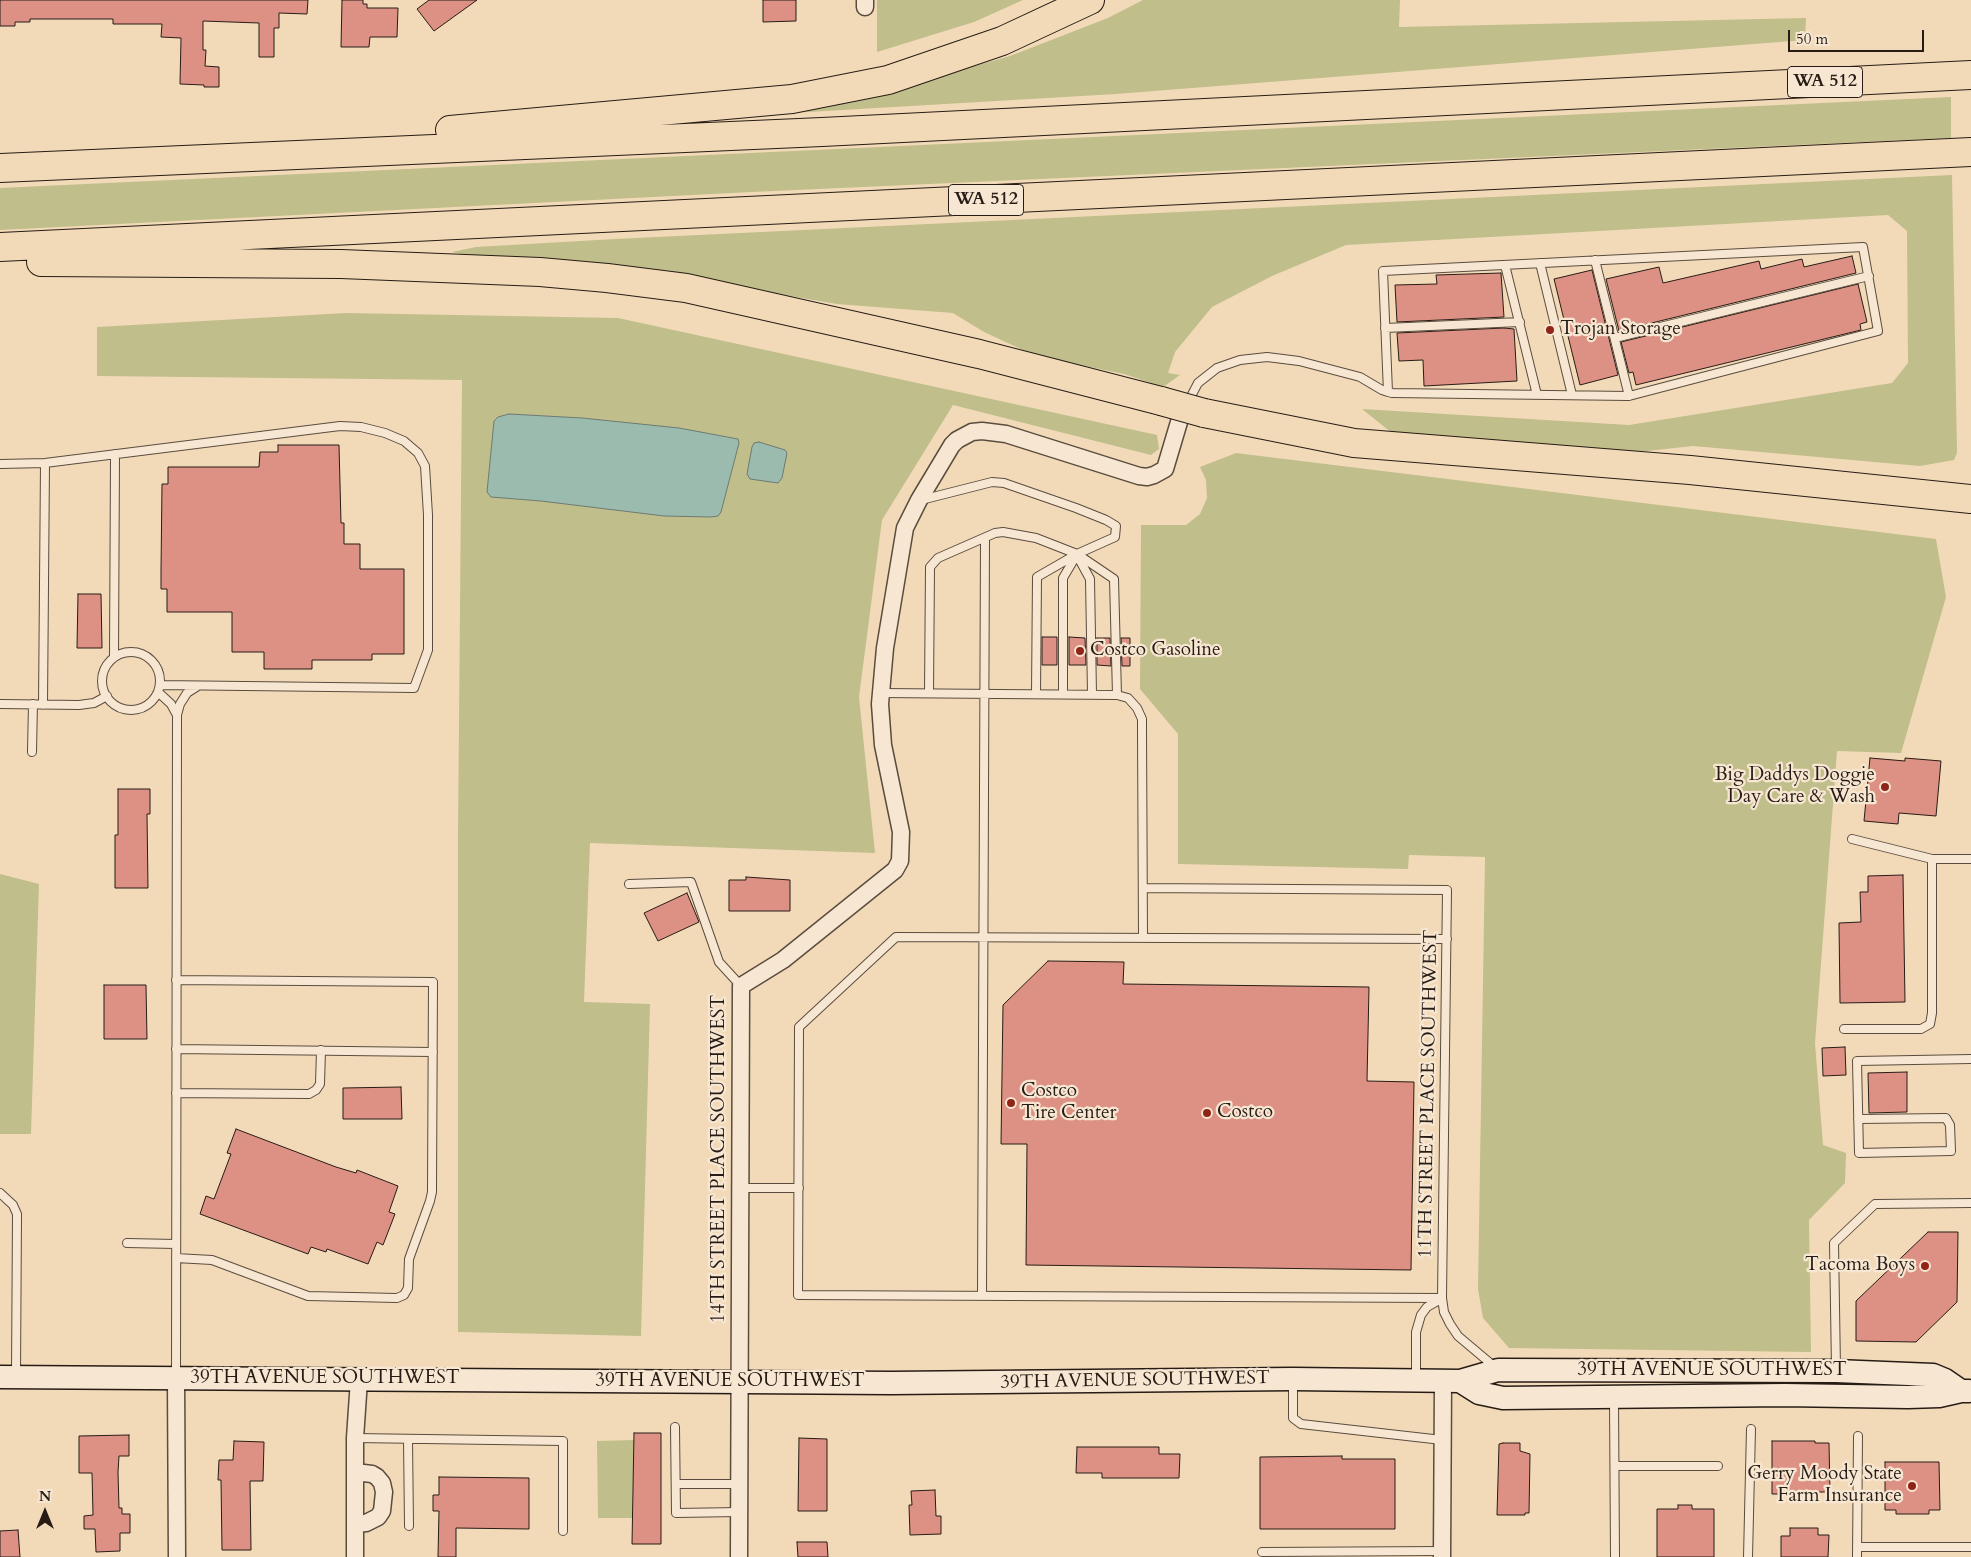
<!DOCTYPE html>
<style>
body{margin:0}
#map{position:relative;width:1971px;height:1557px;overflow:hidden;background:#f2dab9;font-family:Cardo,serif}
canvas{display:block}
.north{position:absolute;left:20px;top:1487px;width:50px;height:50px;-webkit-text-stroke:4px #f7e7d2;paint-order:stroke;rotate:0deg;font-size:14px;font-weight:700;line-height:20px;text-align:center;color:#271c15}
.north::after{content:'';display:block;margin:auto;width:18px;height:22px;background:#271c15;clip-path:polygon(50% 0,100% 100%,50% 72%,0 100%)}
.scale{position:absolute;left:1788px;top:30px;width:136px;height:22px;box-sizing:border-box;border:2px solid #271c15;border-top:0;padding-left:6px;font-size:15px;line-height:18px;white-space:nowrap;color:#271c15;-webkit-text-stroke:4px #f7e7d2;paint-order:stroke}
</style>
<div id="map">
<canvas width="1971" height="1557"></canvas>
<div class="north">N</div>
<div class="scale">50 m</div>
</div>
<script>
const c = document.querySelector('canvas').getContext('2d');
c.lineJoin = 'round';
function fill(path, color) { c.fillStyle = color; c.fill(path, 'evenodd'); }
const shape = rows => new Path2D(rows.map(r => 'M' + r).join(''));
function trace(path, color, width, dash) { c.strokeStyle = color; c.lineWidth = width; c.lineCap = dash ? 'butt' : 'round'; c.setLineDash(dash || []); c.stroke(path); }
function write(font, color, halo, rows, align = 'center') {
  c.font = font + ' Cardo,serif'; c.lineWidth = 4.5; c.setLineDash([]); c.textBaseline = 'middle'; c.strokeStyle = halo; c.fillStyle = color; for (const [text, x, y, turn = 0] of rows) {
    c.save(); c.translate(x, y); c.rotate((+turn || 0) * Math.PI / 180); c.textAlign = isNaN(turn) ? turn : align; if (halo) c.strokeText(text, 0, 0); c.fillText(text, 0, 0); c.restore();
  }
}
const green = shape([
 [877,0,1023,0,974,22,877,52],
 [1143,0,1400,0,1399,27,1806,18,1805,40,1116,94,774,114,905,86,1010,56,1108,18],
 [1951,97,1951,138,752,192,0,230,0,188],
 [1952,175,1957,453,1954,460,1920,466,1693,446,1638,452,1392,433,1362,409,1629,425,1892,383,1908,363,1907,231,1888,215,1346,245,1272,276,1212,307,1175,352,1168,373,1180,375,1163,387,1124,374,1036,356,984,332,953,313,837,304,686,278,544,260,465,255,452,252,476,247,615,239],
 [346,313,618,318,1157,435,1159,449,1151,455,953,405,882,520,859,697,875,853,590,843,584,1002,650,1004,641,1336,458,1332,458,836,462,380,97,376,97,327],
 [1236,453,1936,539,1946,597,1901,753,1837,751,1815,1043,1823,1145,1846,1153,1845,1183,1809,1220,1811,1352,1509,1348,1483,1318,1478,1289,1485,857,1409,855,1408,869,1178,864,1178,734,1140,689,1141,525,1186,525,1200,514,1207,498,1206,480,1200,467],
 [0,874,39,884,31,1134,0,1134],
 [634,1440,632,1518,598,1518,597,1441]
]);
const water = shape([
 [509,414,582,418,679,428,738,439,739,443,721,512,718,516,711,517,664,516,541,501,491,497,487,492,494,421,498,417,509,414],
 [759,442,785,450,787,453,782,478,778,483,750,479,747,474,752,447,754,443,759,442]
]);
const building = shape([
 [0,0,308,0,307,14,279,13,279,28,274,28,274,57,259,57,259,23,203,21,203,50,206,50,205,66,219,67,219,87,204,87,204,85,180,84,181,38,161,37,162,24,113,24,113,19,30,19,30,22,15,22,15,26,0,26,0,0],
 [342,0,363,0,363,4,367,4,367,8,398,8,397,37,370,37,369,47,341,47,342,0],
 [429,0,477,0,434,31,417,9,429,0],
 [763,0,796,0,796,21,763,22,763,0],
 [1852,256,1856,273,1619,331,1606,279,1659,267,1663,283,1759,261,1761,269,1802,259,1804,267,1852,256],
 [1592,270,1618,375,1580,385,1554,279,1592,270],
 [1501,273,1504,317,1397,322,1395,285,1437,284,1436,275,1501,273],
 [1858,284,1867,322,1860,324,1861,330,1636,385,1633,372,1629,373,1621,342,1858,284],
 [1504,328,1514,329,1517,381,1424,386,1423,360,1399,361,1397,333,1504,328],
 [278,445,339,445,341,523,344,523,344,544,360,544,360,569,404,569,404,654,372,654,372,660,312,660,312,669,264,669,264,652,232,652,232,612,167,612,167,589,161,589,161,570,162,484,168,484,168,467,259,467,260,452,278,452,278,445],
 [78,594,101,594,102,648,77,648,78,594],
 [1042,637,1057,637,1057,665,1042,665,1042,637],
 [1069,637,1085,638,1086,665,1069,665,1069,637],
 [1097,638,1110,638,1111,666,1097,665,1097,638],
 [1121,638,1130,638,1130,666,1122,666,1121,638],
 [1870,758,1905,761,1905,758,1941,761,1936,816,1899,813,1898,824,1864,821,1870,758],
 [118,789,150,789,150,814,147,814,148,888,115,888,115,835,118,835,118,789],
 [1903,875,1905,1002,1840,1003,1839,923,1861,922,1860,892,1868,892,1868,876,1903,875],
 [746,877,790,880,790,911,729,911,729,880,746,880,746,877],
 [687,893,699,922,658,941,644,913,687,893],
 [1048,961,1124,962,1123,984,1369,987,1367,1081,1414,1082,1411,1270,1026,1265,1027,1144,1001,1144,1003,1005,1048,961],
 [104,985,146,985,147,1039,104,1039,104,985],
 [1845,1047,1846,1075,1823,1076,1822,1048,1845,1047],
 [1907,1072,1907,1112,1869,1113,1868,1073,1907,1072],
 [401,1087,402,1119,343,1119,343,1088,401,1087],
 [236,1129,336,1167,356,1173,357,1170,398,1186,389,1212,395,1214,383,1245,377,1242,368,1264,327,1249,326,1252,311,1247,308,1254,200,1214,206,1196,214,1199,231,1154,227,1153,236,1129],
 [1928,1232,1958,1232,1957,1302,1916,1342,1856,1341,1856,1301,1928,1232],
 [634,1433,661,1433,661,1544,632,1544,634,1433],
 [129,1435,129,1456,119,1456,118,1472,119,1508,122,1508,122,1514,130,1514,130,1533,120,1533,120,1551,96,1552,95,1529,84,1529,84,1516,93,1515,92,1473,79,1473,79,1436,129,1435],
 [799,1438,827,1439,827,1511,798,1511,799,1438],
 [234,1441,264,1442,263,1481,250,1481,251,1550,222,1550,221,1480,218,1480,219,1460,233,1460,234,1441],
 [1772,1441,1815,1441,1815,1443,1829,1443,1830,1492,1816,1492,1816,1494,1772,1494,1772,1441],
 [1503,1443,1520,1443,1520,1451,1530,1454,1529,1513,1525,1513,1525,1515,1497,1515,1499,1444,1503,1443],
 [1077,1447,1159,1447,1159,1454,1180,1454,1179,1478,1102,1478,1102,1473,1076,1473,1077,1447],
 [1342,1456,1342,1459,1395,1459,1395,1529,1260,1529,1260,1457,1342,1456],
 [1885,1462,1939,1462,1940,1510,1929,1510,1929,1514,1896,1514,1896,1510,1885,1510,1885,1462],
 [439,1477,529,1478,529,1529,456,1528,456,1557,438,1557,439,1511,433,1511,433,1495,439,1495,439,1477],
 [935,1490,936,1516,941,1516,941,1534,910,1535,909,1505,912,1505,911,1491,935,1490],
 [1678,1505,1692,1505,1692,1509,1714,1509,1714,1557,1657,1557,1657,1509,1678,1509,1678,1505],
 [1790,1528,1818,1528,1818,1535,1829,1535,1828,1557,1781,1557,1781,1536,1790,1536,1790,1528],
 [18,1530,20,1557,0,1557,0,1531,18,1530],
 [797,1542,827,1542,828,1557,798,1557,797,1542]
]);
const lane = shape([
 [1595,260,1629,396],
 [1540,263,1572,395],
 [1505,265,1537,395],
 [1385,328,1520,322],
 [1615,338,1869,276],
 [1187,404,1198,383,1217,368,1240,360,1267,357,1299,361,1360,377,1382,390,1388,392,1392,393,1629,396,1878,331,1863,247,1383,271,1388,392],
 [0,464,45,463,340,426,361,427,385,433,404,441,418,453,425,466,428,515,428,650,414,688,160,685],
 [921,500,992,482,1004,483,1076,508,1106,520,1116,526,1115,537,1077,554,1037,577,1036,694],
 [1078,557,1090,579,1092,694],
 '102 681a29 29 0 1 1 58 0a29 29 0 1 1-58 0Z',
 [114,657,115,454],
 [158,692,171,704,177,715,176,1375],
 [881,693,1117,695,1128,698,1137,708,1142,719,1142,729,1143,938],
 [929,693,930,567,938,558,995,533,1003,532,1036,538,1077,554,1114,579,1117,695],
 [1063,694,1063,578,1076,556],
 [0,704,79,705,94,703,107,696],
 [43,705,45,463],
 [177,715,180,704,187,693,198,686],
 [32,752,33,704],
 [1852,839,1932,859],
 [629,884,691,882,719,962,741,986],
 [1143,888,1447,890,1442,1298,1444,1312,1450,1324,1458,1336,1496,1368],
 [1844,1029,1921,1029,1930,1024,1932,1013,1932,859,1971,859],
 [176,1049,433,1052],
 [176,1093,309,1094,316,1090,320,1084,321,1050],
 [1858,1119,1946,1118,1950,1125,1951,1151,1859,1153,1857,1061,1971,1059],
 [740,1188,799,1188],
 [0,1193,13,1205,17,1214,16,1374],
 [127,1243,176,1244],
 [176,1258,212,1260,308,1296,397,1298,404,1295,408,1288,409,1259,430,1201,432,1192,433,982,176,980],
 [982,1296,985,538],
 [1442,1298,798,1295,799,1027,896,937,1447,939],
 [1836,1369,1834,1243,1875,1204,1971,1203],
 [1416,1379,1416,1332,1421,1315,1427,1307,1441,1299],
 [1293,1381,1293,1418,1301,1424,1442,1440],
 [1614,1399,1615,1557],
 [675,1427,676,1513,739,1512],
 [355,1438,563,1441,563,1531],
 [408,1439,409,1526],
 [1615,1466,1718,1466],
 [676,1484,739,1484],
 [1858,1547,1971,1547],
 [1262,1552,1442,1551],
 [1748,1557,1751,1429],
 [1857,1557,1858,1436]
]);
const street = shape([
 [865,0,865,7],
 [176,1378,177,1557],
 [355,1472,372,1474,377,1477,382,1483,384,1492,382,1511,378,1517,366,1523,355,1524],
 [355,1557,355,1438,359,1380],
 [739,1557,741,986,783,960,895,870,900,861,901,832,883,745,880,704,885,648,905,528,919,500,952,445,957,440,972,432,982,431,1006,434,1139,476,1147,477,1154,475,1165,469,1179,422],
 [1442,1557,1443,1381]
]);
const secondary = shape([
 [0,1377,891,1383,1293,1379,1460,1381,1498,1370,1836,1371,1933,1375,1945,1380,1961,1391],
 [1460,1381,1479,1393,1503,1398,1785,1395,1908,1397,1939,1396,1961,1391,1969,1391]
]);
const highway = shape([
 [450,130,792,99,888,80,1002,41,1090,0],
 [0,168,822,132,1971,75],
 [0,247,1971,152],
 [41,262,341,264,540,272,607,278,686,288,979,354,1161,401],
 [1204,413,1354,443,1690,470,1971,499]
]);
const highwayBridge = shape([
 [1161,401,1204,413]
]);
const markers = [
 [1550,330,5,"#8f2418"],
 [1080,651,5,"#8f2418"],
 [1885,787,5,"#8f2418"],
 [1011,1103,5,"#8f2418"],
 [1207,1113,5,"#8f2418"],
 [1925,1266,5,"#8f2418"],
 [1912,1486,5,"#8f2418"]
];
const shields = [
 [1825,82,75],
 [986,200,75]
];
const shieldNames = [
 ["WA 512",1825,82],
 ["WA 512",986,200]
];
const poiNames = [
 ["Trojan Storage",1560,330],
 ["Costco Gasoline",1090,651],
 ["Big Daddys Doggie",1875,776,"right"],
 ["Day Care & Wash",1875,798,"right"],
 ["Costco",1021,1092],
 ["Tire Center",1021,1114],
 ["Costco",1217,1113],
 ["Tacoma Boys",1915,1266,"right"],
 ["Gerry Moody State",1902,1475,"right"],
 ["Farm Insurance",1902,1497,"right"]
];
const streetNames = [
 ["11TH STREET PLACE SOUTHWEST",1429,1094,-89],
 ["14TH STREET PLACE SOUTHWEST",720,1159,-90],
 ["39TH AVENUE SOUTHWEST",1712,1371],
 ["39TH AVENUE SOUTHWEST",325,1379],
 ["39TH AVENUE SOUTHWEST",1135,1381,-1],
 ["39TH AVENUE SOUTHWEST",730,1382]
];
fill(green, '#c0be8b');
fill(water, '#9bbbaf');
trace(water, '#6d7b71', 1);
fill(building, '#dd9084');
trace(building, '#271c15', 1);
trace(lane, '#5a4c3e', 10);
trace(street, '#5a4c3e', 19);
trace(secondary, '#271c15', 25);
trace(highway, '#271c15', 30);
trace(lane, '#f7e7d2', 8);
trace(street, '#f7e7d2', 16);
trace(secondary, '#f7e7d2', 22);
trace(highway, '#f2dab9', 28);
trace(highwayBridge, '#271c15', 30, []);
trace(highwayBridge, '#f2dab9', 28);
for (const [x, y, r, color] of markers) { const dot = new Path2D(); dot.arc(x, y, r, 0, 2 * Math.PI); c.fillStyle = color; c.fill(dot); trace(dot, '#f7e7d2', 2); }
for (const [x, y, w] of shields) { const box = new Path2D(); box.roundRect(x - w / 2, y - 15.5, w, 31, 4); c.fillStyle = '#f7e7d2'; c.fill(box); trace(box, '#271c15', 1); }
write('bold 18px', '#271c15', null, shieldNames);
write('19px', '#271c15', '#f7e7d2', poiNames, 'left');
write('19px', '#271c15', '#f7e7d2', streetNames);
</script>
